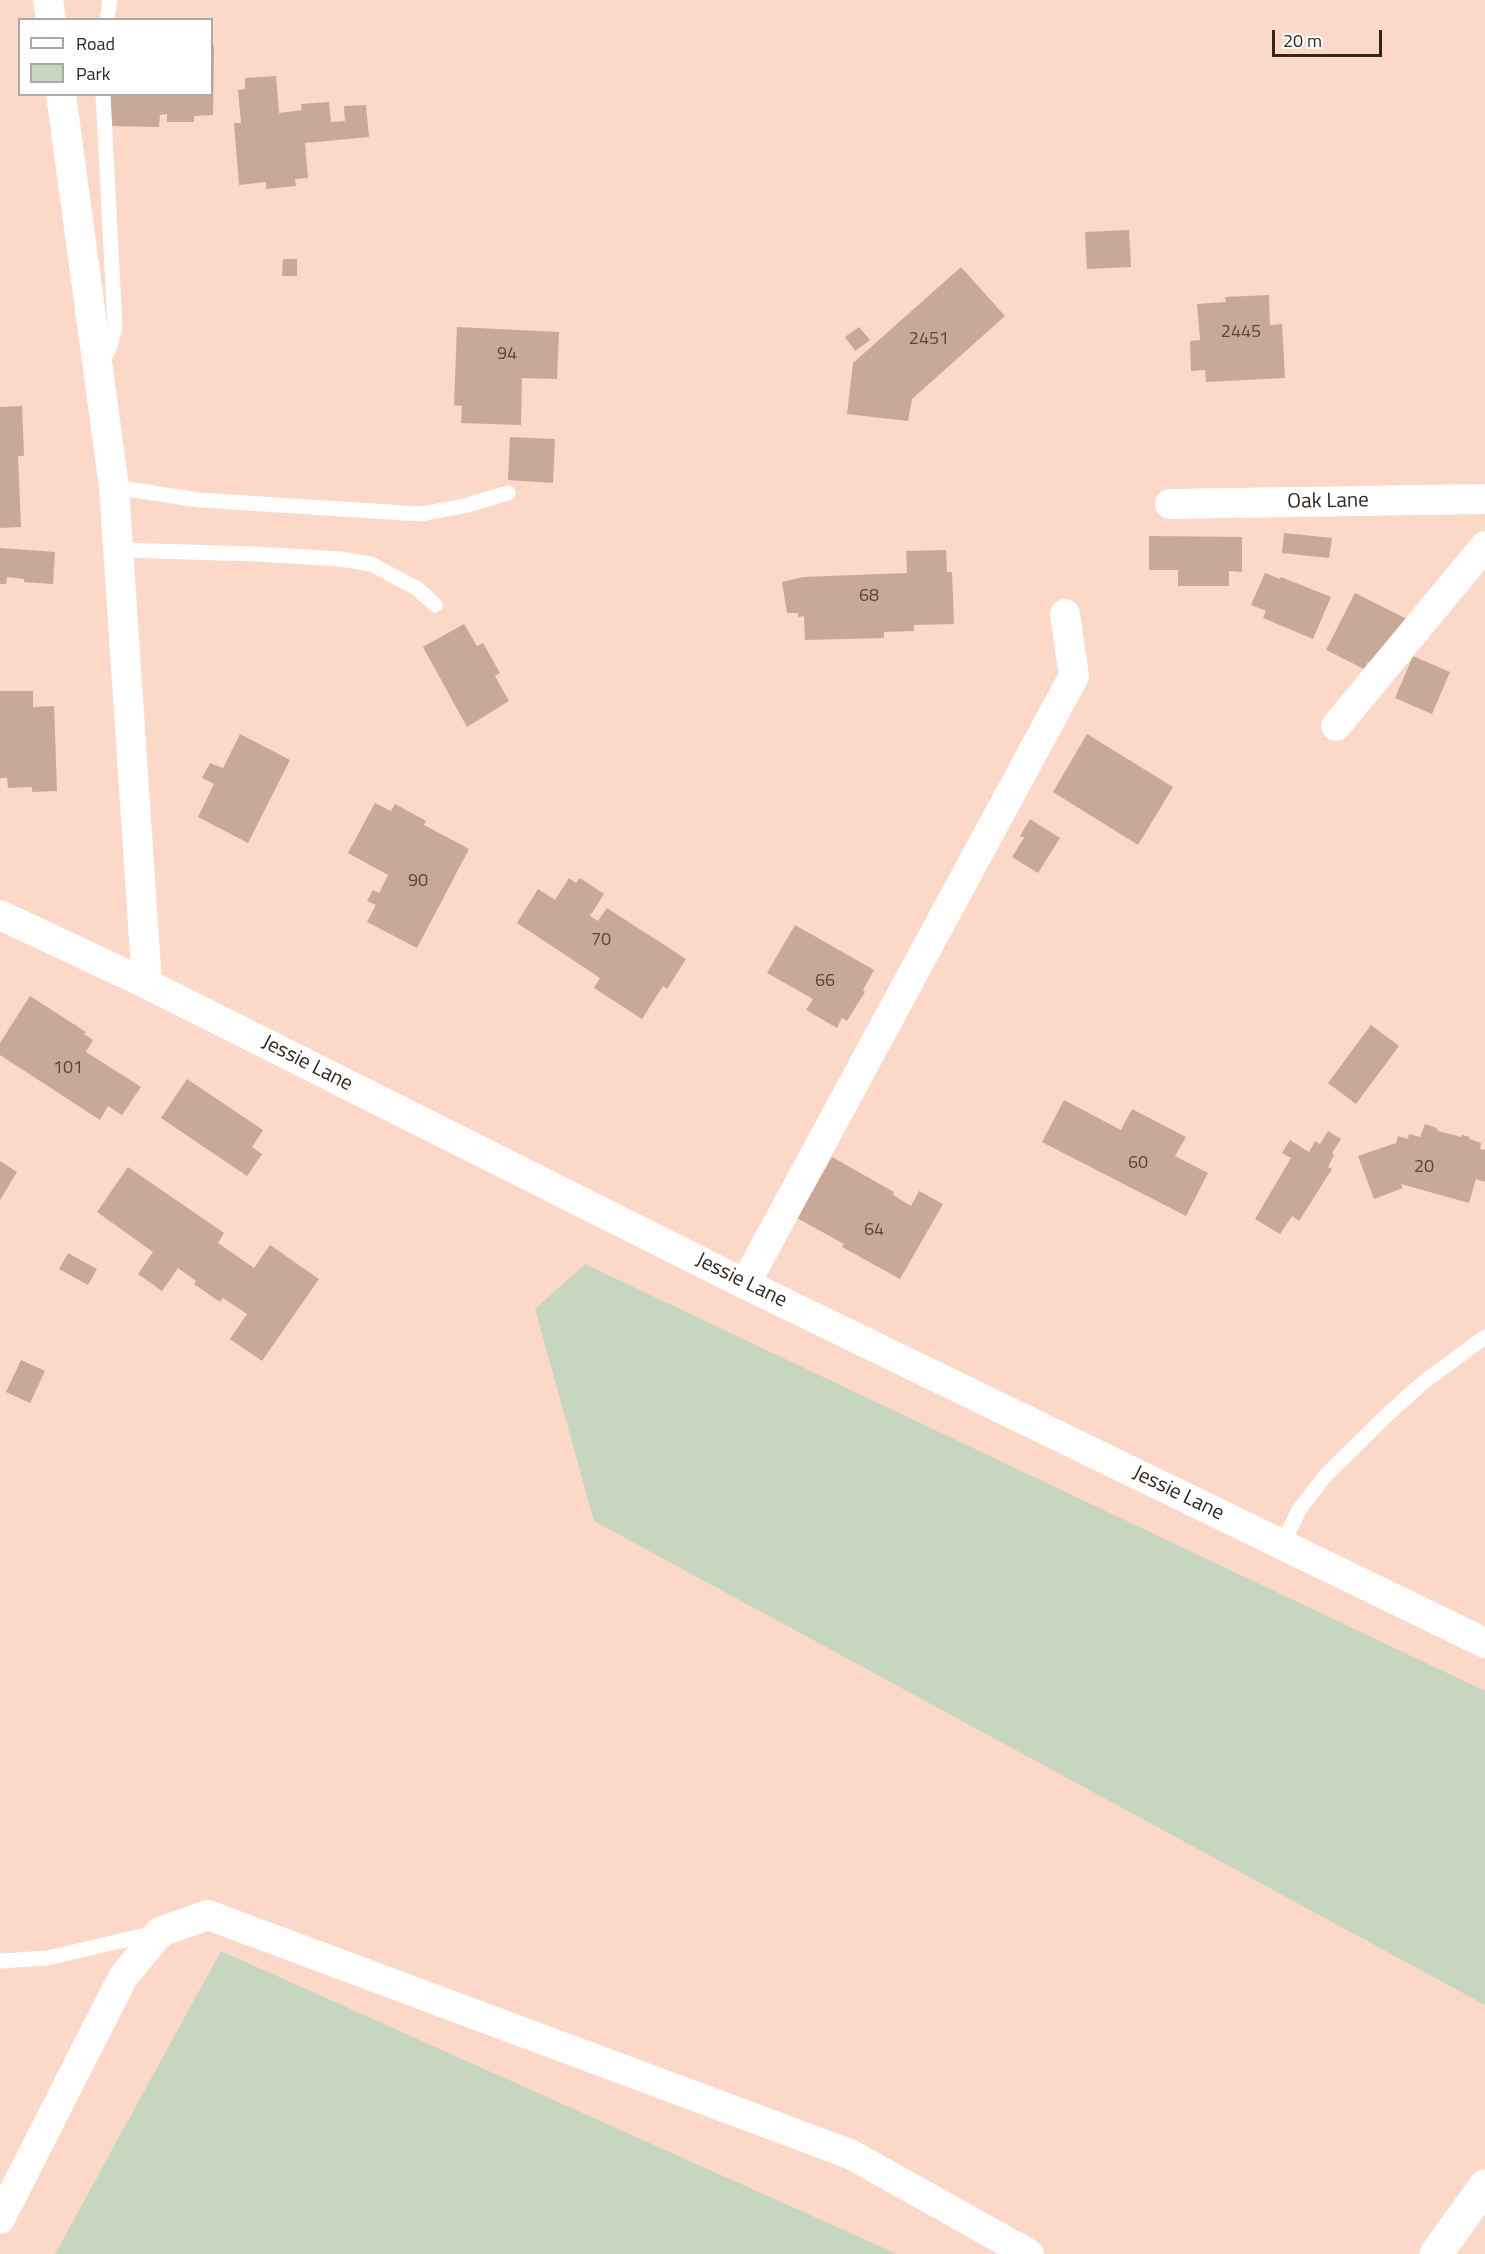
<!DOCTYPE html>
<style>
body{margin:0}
#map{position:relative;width:1485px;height:2254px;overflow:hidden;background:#fbd8c7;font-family:"Titillium Web",sans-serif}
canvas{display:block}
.legend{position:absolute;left:18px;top:18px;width:195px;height:78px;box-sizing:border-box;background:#fff;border:2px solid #ada8a5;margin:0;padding:8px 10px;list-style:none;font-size:18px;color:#32261f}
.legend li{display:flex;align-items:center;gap:12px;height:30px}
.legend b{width:30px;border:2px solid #ada8a5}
.scale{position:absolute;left:1272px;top:30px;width:110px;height:27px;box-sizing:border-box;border:3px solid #32261f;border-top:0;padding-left:8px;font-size:18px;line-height:21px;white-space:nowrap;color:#32261f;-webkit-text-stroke:4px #fff;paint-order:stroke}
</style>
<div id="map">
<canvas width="1485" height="2254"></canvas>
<ul class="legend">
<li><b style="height:8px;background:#fff"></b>Road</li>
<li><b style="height:16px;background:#c7d6bf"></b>Park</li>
</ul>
<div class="scale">20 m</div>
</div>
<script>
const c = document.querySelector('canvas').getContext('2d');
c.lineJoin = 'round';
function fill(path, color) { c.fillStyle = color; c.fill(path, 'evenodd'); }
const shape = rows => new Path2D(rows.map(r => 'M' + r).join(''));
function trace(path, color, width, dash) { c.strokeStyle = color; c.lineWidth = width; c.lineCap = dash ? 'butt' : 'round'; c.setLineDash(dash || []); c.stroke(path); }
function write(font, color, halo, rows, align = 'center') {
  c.font = font + ' "Titillium Web",sans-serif'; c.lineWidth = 5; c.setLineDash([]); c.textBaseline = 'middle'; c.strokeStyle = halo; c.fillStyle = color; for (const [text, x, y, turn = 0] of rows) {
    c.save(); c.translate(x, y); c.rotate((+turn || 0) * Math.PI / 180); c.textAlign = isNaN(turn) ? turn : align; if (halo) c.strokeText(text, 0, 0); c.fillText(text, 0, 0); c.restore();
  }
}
const green = shape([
 [585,1264,1485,1691,1485,2005,594,1521,535,1309],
 [221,1951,897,2254,55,2254]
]);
const building = shape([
 [212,46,214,46,213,115,194,116,194,122,167,122,167,114,160,115,159,127,109,126,110,94,212,94],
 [276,76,279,113,302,110,301,104,329,102,331,122,345,121,344,106,366,105,369,137,305,143,308,178,295,179,296,186,266,189,266,182,239,185,234,123,241,123,238,90,245,89,245,78],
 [1129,230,1131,267,1087,269,1085,232],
 [283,259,297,259,297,276,282,276],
 [961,267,1005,316,912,399,908,421,847,414,853,363],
 [1269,295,1270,325,1282,324,1285,378,1206,382,1205,370,1191,371,1190,341,1200,340,1197,304,1226,302,1225,297],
 [457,327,559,332,557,379,522,378,521,425,461,423,462,406,454,405],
 [859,327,870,340,855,351,845,337],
 [22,406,24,456,18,456,21,527,0,528,0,407],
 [510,437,555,439,553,483,508,480],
 [1284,533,1332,538,1329,558,1282,553],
 [1149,536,1242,537,1242,572,1229,571,1229,586,1178,586,1178,570,1149,570],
 [0,548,55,552,53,584,24,582,24,579,7,577,6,584,0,584],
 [946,550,947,572,952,572,954,624,914,625,914,631,884,632,884,638,805,640,804,616,798,617,798,613,787,613,782,582,803,577,907,573,906,551],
 [1265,573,1280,579,1281,577,1331,597,1313,639,1263,618,1266,611,1251,605],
 [1355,593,1407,619,1380,668,1368,662,1364,669,1326,650],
 [464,624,477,646,483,643,500,673,495,676,509,701,467,727,423,647],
 [1413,656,1450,672,1432,714,1395,698],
 [0,691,33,691,33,707,54,706,57,791,32,792,32,787,8,788,7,778,0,778],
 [240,734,290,760,248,843,198,817,214,784,202,778,210,763,223,768],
 [1087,734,1173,787,1138,845,1053,792],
 [375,803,391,811,395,804,426,821,424,825,469,849,417,948,367,922,376,905,367,901,373,890,379,893,388,875,348,853],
 [1030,819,1060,838,1038,873,1012,857,1024,838,1020,836],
 [569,878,576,883,580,878,604,894,590,916,598,921,607,908,686,959,667,989,663,986,642,1019,594,988,600,978,517,923,538,889,555,900],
 [795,925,874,970,863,990,865,992,847,1021,842,1018,837,1028,806,1010,813,999,767,973],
 [30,996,86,1032,84,1034,93,1040,86,1052,141,1087,122,1115,108,1106,100,1120,0,1055,0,1043],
 [1371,1025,1399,1046,1356,1104,1328,1083],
 [187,1079,263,1130,252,1147,262,1154,247,1176,161,1118],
 [1064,1100,1121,1130,1132,1109,1186,1137,1175,1156,1208,1173,1186,1216,1042,1142],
 [1425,1124,1437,1128,1438,1131,1461,1137,1462,1135,1470,1137,1469,1139,1481,1143,1480,1149,1485,1150,1485,1182,1476,1179,1469,1203,1401,1184,1403,1188,1374,1199,1358,1156,1396,1143,1398,1136,1408,1139,1409,1134,1420,1137],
 [1328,1131,1341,1139,1332,1153,1334,1155,1328,1167,1332,1169,1299,1221,1292,1216,1280,1234,1255,1219,1291,1158,1282,1153,1290,1140,1309,1152,1315,1141,1320,1144],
 [832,1157,894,1192,893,1195,911,1206,919,1191,943,1204,900,1279,842,1247,844,1244,797,1218],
 [0,1161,17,1172,0,1200],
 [128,1167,224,1233,218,1243,254,1268,270,1245,319,1279,262,1361,230,1339,247,1314,223,1298,220,1302,194,1284,196,1281,178,1268,162,1291,138,1274,153,1252,97,1212],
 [68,1253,97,1269,88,1285,59,1269],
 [21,1360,45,1371,30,1403,6,1392]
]);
const service = shape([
 [107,20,110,0],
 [101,363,109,349,115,327,103,94],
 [114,487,199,500,421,514,464,506,508,493],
 [118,550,257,554,340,559,371,564,418,589,435,605],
 [1282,1545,1299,1510,1325,1476,1388,1414,1425,1381,1485,1337],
 [0,1961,48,1958,154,1933]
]);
const minor = shape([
 [48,0,51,20],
 [61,94,114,487,147,984],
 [1170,504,1485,499],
 [1336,726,1485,546],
 [0,915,147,984,745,1284,1485,1643],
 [745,1284,1074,676,1065,614],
 [0,2219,123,1977,160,1932,208,1915,850,2154,1029,2254]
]);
const secondary = shape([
 [1436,2254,1485,2186]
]);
const numberNames = [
 ["2445",1241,333],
 ["2451",929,340],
 ["94",507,355],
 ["68",869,597],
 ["90",418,882],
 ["70",601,941],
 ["66",825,982],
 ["101",68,1069],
 ["60",1138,1164],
 ["20",1424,1168],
 ["64",874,1231]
];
const streetNames = [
 ["Oak Lane",1328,502,-1],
 ["Jessie Lane",307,1064,27],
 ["Jessie Lane",741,1281,26],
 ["Jessie Lane",1178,1494,26]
];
fill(green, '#c7d6bf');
fill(building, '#c8a898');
trace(service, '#fff', 15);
trace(minor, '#fff', 30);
trace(secondary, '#fff', 33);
write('18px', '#58463d', null, numberNames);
write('21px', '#32261f', '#fff', streetNames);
</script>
